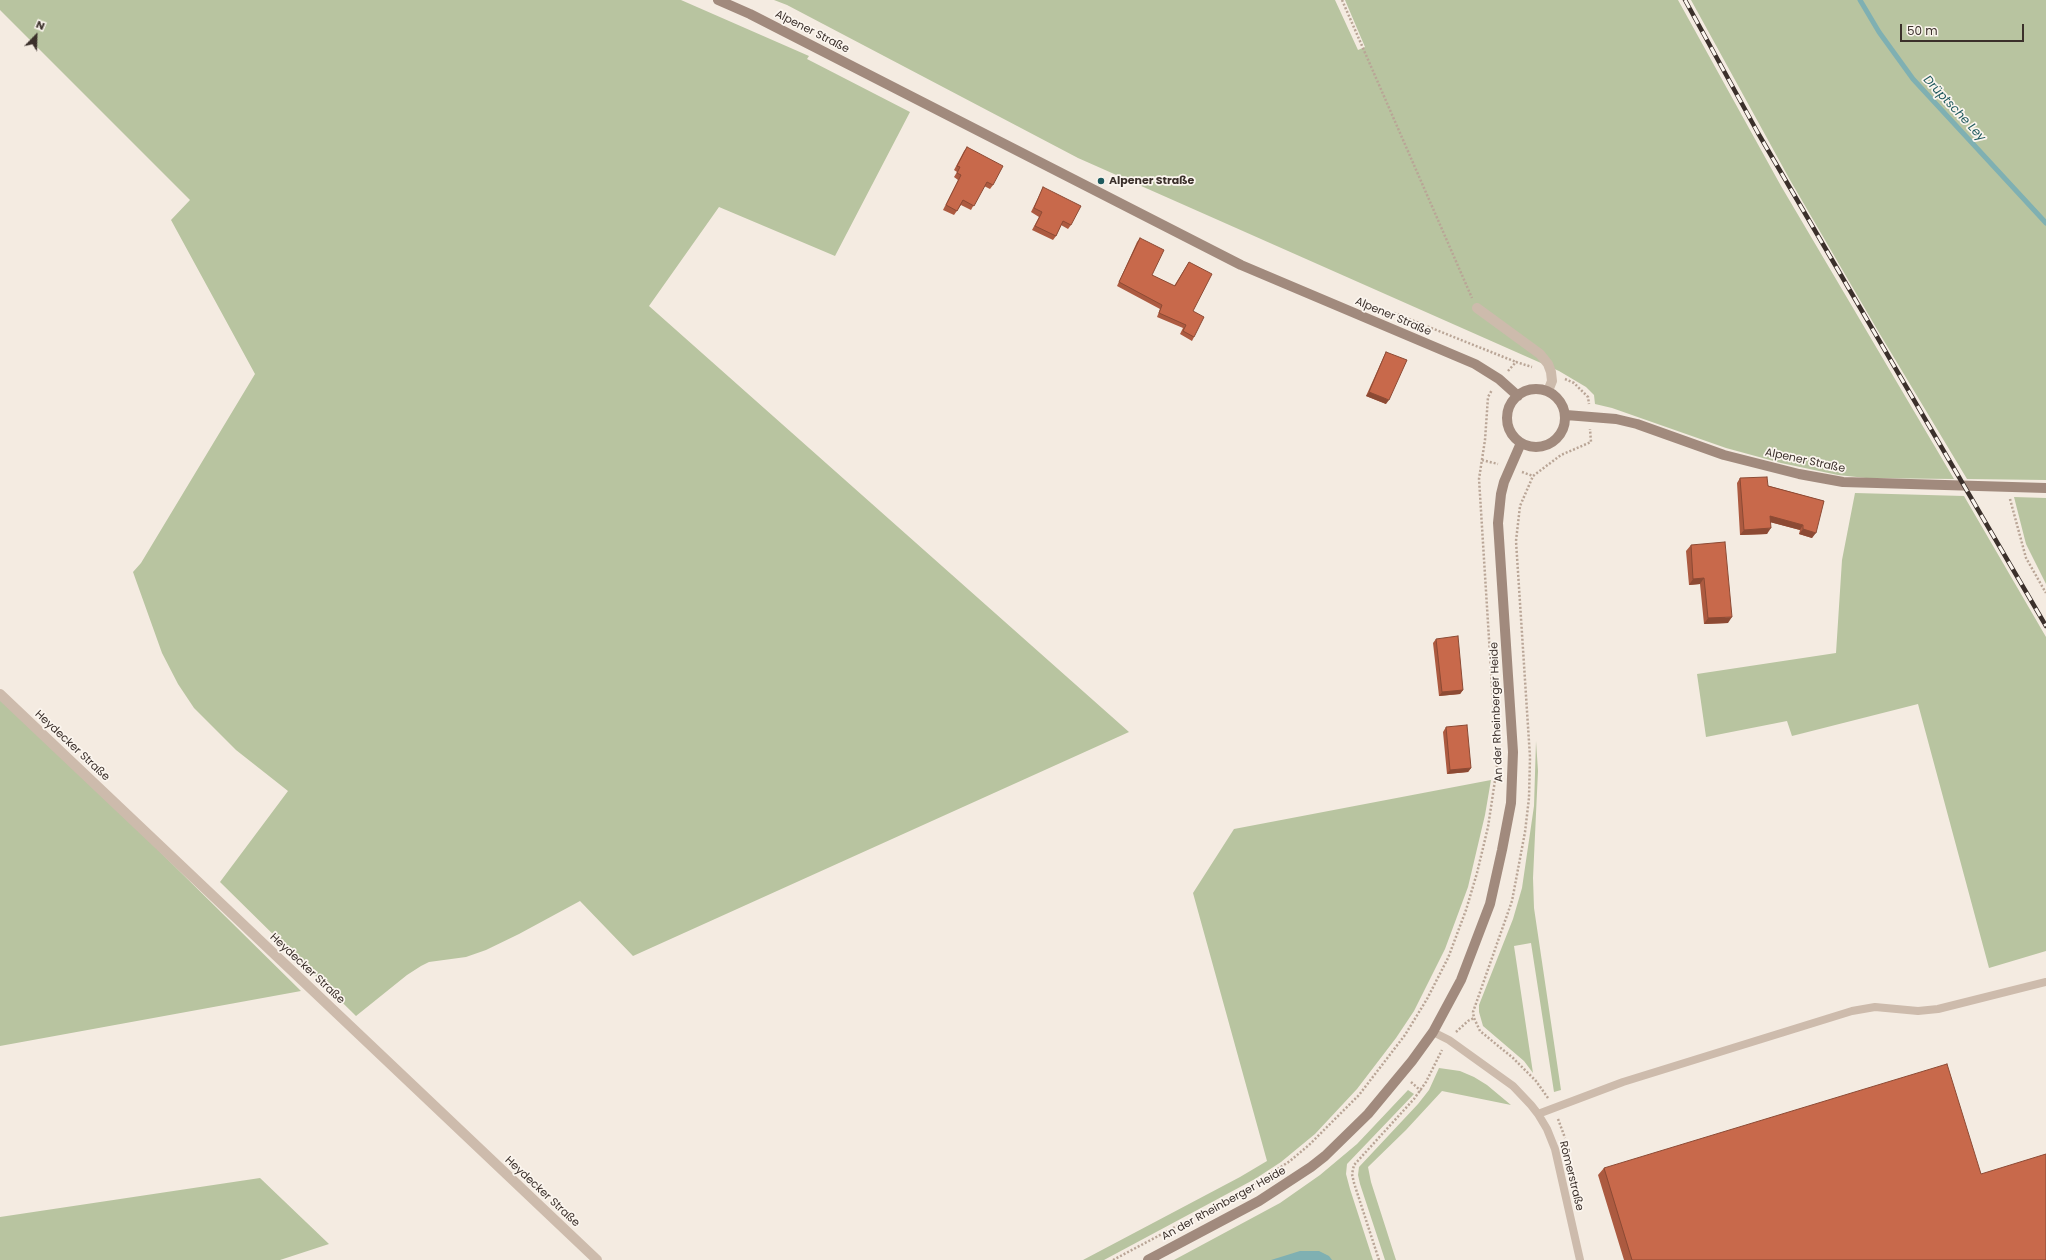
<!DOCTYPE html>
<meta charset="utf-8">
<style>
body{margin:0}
#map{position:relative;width:2046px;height:1260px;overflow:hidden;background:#f4ebe1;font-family:Poppins,sans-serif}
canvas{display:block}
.north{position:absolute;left:16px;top:16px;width:40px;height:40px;-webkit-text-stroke:3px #fbf5ee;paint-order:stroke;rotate:23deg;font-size:11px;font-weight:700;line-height:16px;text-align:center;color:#3b302b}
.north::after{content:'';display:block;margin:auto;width:14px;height:18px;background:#3b302b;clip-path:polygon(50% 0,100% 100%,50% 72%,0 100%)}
.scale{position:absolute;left:1900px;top:24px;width:124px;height:18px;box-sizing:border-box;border:2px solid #3b302b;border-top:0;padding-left:5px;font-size:12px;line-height:14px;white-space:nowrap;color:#3b302b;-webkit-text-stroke:3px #fbf5ee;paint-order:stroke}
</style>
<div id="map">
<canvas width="2046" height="1260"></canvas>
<div class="north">N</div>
<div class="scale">50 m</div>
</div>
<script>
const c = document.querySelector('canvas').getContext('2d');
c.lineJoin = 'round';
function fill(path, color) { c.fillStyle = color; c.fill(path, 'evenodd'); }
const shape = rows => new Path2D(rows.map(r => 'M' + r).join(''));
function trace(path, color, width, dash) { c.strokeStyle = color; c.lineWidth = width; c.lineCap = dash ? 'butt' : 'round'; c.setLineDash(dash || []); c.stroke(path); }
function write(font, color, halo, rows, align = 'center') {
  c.font = font + ' Poppins,sans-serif'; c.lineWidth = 3.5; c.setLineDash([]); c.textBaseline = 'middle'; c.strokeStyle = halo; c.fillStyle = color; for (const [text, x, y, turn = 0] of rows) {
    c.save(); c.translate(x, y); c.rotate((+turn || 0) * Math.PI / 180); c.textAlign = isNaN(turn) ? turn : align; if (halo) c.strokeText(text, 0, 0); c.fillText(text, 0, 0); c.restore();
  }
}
const green = shape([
 [0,0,681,0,809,56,807,59,910,112,835,256,719,207,649,306,1129,732,633,956,580,901,519,934,486,950,466,957,429,962,421,966,407,975,356,1016,220,882,288,791,236,750,194,708,178,684,162,653,133,572,141,563,255,374,171,220,190,200,0,10],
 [774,0,1335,0,1358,50,1365,47,1345,0,1678,0,1781,186,1954,479,1866,478,1838,475,1781,463,1726,448,1612,408,1595,404,1594,395,1586,387,1559,371,1078,158,787,5],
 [1691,0,2046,0,2046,480,1967,479,1878,331,1790,180],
 [1855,493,1964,496,2046,637,2046,951,1989,968,1918,704,1792,736,1787,721,1706,737,1697,674,1836,653,1842,560],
 [2014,497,2046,498,2046,584,2026,544],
 [0,694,301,991,0,1046],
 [1536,741,1538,771,1533,878,1534,908,1561,1090,1554,1092,1531,943,1514,946,1533,1073,1524,1061,1483,1026,1479,1012,1479,1005,1513,919,1522,888,1534,806],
 [1491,780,1485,815,1468,887,1445,949,1414,1011,1396,1038,1357,1089,1315,1134,1281,1162,1255,1179,1104,1260,1083,1260,1240,1177,1267,1161,1193,893,1234,829],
 [1439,1068,1460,1071,1474,1077,1487,1085,1511,1105,1442,1091,1406,1130,1368,1167,1371,1182,1396,1260,1385,1260,1360,1184,1358,1175,1359,1167,1418,1104,1429,1090],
 [1408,1090,1414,1094,1347,1164,1346,1174,1350,1189,1373,1260,1174,1260,1280,1203,1320,1175,1357,1144],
 [260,1178,329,1244,280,1260,0,1260,0,1217]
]);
const water = shape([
 [1300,1251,1319,1251,1329,1256,1332,1260,1271,1260]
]);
const stream = shape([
 [1860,0,1879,32,1913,79,2046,223]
]);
const path = shape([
 [1342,0,1472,298],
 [1394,313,1516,362],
 [1508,371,1516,362,1532,367],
 [1565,379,1574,383,1588,397,1589,404],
 [1482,460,1498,464],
 [1522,472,1533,476],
 [2010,499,2026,558,2046,593],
 [1456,1032,1468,1021,1474,1018],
 [1411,1082,1421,1091],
 [1548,1098,1536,1081,1513,1058,1480,1031,1474,1018,1473,1012,1512,901,1525,832,1529,798,1530,757,1527,711,1516,541,1520,506,1533,476,1561,455,1591,442,1590,429],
 [1558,1119,1565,1138],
 [1113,1260,1245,1190,1290,1161,1309,1145,1359,1095,1405,1035,1427,999,1448,958,1466,910,1477,873,1488,827,1497,767,1479,479,1485,440,1488,397,1492,390],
 [1379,1260,1354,1183,1352,1174,1354,1165,1414,1099,1426,1082,1442,1050]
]);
const lane = shape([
 [1433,1032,1449,1040,1513,1086,1531,1105,1538,1114,1547,1129,1555,1149,1580,1260],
 [1538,1114,1623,1082,1852,1011,1875,1007,1918,1011,1938,1009,2046,982]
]);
const street = shape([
 [1477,308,1540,354,1548,364,1551,372,1552,381,1548,391],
 [0,694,597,1260]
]);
const secondary = shape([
 [718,0,750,14,1241,265,1475,364,1499,379,1518,396],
 '1507 418a29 29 0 1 1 58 0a29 29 0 1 1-58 0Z',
 [1566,415,1616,419,1637,424,1724,455,1799,474,1843,482,2046,488],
 [1148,1260,1259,1201,1311,1167,1325,1156,1368,1114,1412,1061,1433,1032,1461,980,1490,904,1502,850,1511,803,1513,752,1498,523,1501,494,1504,482,1521,443]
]);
const rail = shape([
 [1685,0,1758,133,2046,626]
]);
const wall = shape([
 [967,147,993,185,990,189,984,186,971,210,961,205,954,215,943,210,958,180,954,177,957,172,954,170,964,151],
 [1043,187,1071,225,1068,229,1061,225,1056,236,1053,240,1032,230,1039,217,1031,212,1041,192],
 [1140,238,1152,275,1174,286,1189,262,1194,337,1192,341,1180,334,1183,328,1157,317,1160,309,1117,286,1137,242],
 [1386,352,1386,404,1366,396,1384,356],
 [1740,478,1824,501,1812,538,1799,534,1800,530,1770,522,1767,534,1740,535,1737,483],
 [1691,545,1728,623,1704,624,1700,584,1689,585,1686,551],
 [1436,639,1463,690,1460,694,1439,696,1433,643],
 [1446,727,1471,768,1468,772,1447,774,1443,732],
 [1604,1168,1981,1174,2046,1260,1624,1260,1598,1175]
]);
const shadedWall = shape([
 [1369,392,1389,400,1386,404,1366,396],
 [1770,516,1803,525,1800,530,1766,521],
 [1771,528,1767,534,1740,535,1744,530],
 [1803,529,1816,533,1812,538,1799,534],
 [1704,578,1700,584,1689,585,1693,579],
 [1732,617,1728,623,1704,624,1708,618],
 [1463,690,1460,694,1439,696,1442,692],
 [1471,768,1468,772,1447,774,1450,770]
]);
const building = shape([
 [967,147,1003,166,993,185,987,182,974,206,963,200,957,211,946,205,961,175,957,173,960,167,957,166,967,147],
 [1043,187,1081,206,1071,225,1063,221,1056,236,1035,226,1042,212,1034,208,1043,187],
 [1140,238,1164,250,1152,275,1175,286,1189,262,1212,274,1193,311,1204,317,1194,337,1183,331,1186,325,1159,313,1162,305,1119,282,1140,238],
 [1386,352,1407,360,1389,400,1369,392,1386,352],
 [1767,477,1768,486,1824,501,1816,533,1803,529,1803,525,1770,516,1771,528,1744,530,1740,478,1767,477],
 [1725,542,1732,617,1708,618,1704,578,1693,579,1691,545,1725,542],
 [1458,636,1463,690,1442,692,1436,639,1458,636],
 [1467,725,1471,768,1450,770,1446,727,1467,725],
 [1947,1064,1981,1174,2046,1154,2046,1260,1632,1260,1604,1168,1947,1064]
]);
const markers = [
 [1101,181,4,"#1f5a5e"]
];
const streetNames = [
 ["Alpener Straße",812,32,27],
 ["Alpener Straße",1393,317,23],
 ["Alpener Straße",1805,461,12],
 ["An der Rheinberger Heide",1497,712,-92],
 ["Heydecker Straße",72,746,43],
 ["Heydecker Straße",307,969,43],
 ["Römerstraße",1571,1176,76],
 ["Heydecker Straße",542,1192,43],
 ["An der Rheinberger Heide",1224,1204,-29]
];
const poiNames = [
 ["Alpener Straße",1109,181]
];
const waterNames = [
 ["Drüptsche Ley",1954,109,47]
];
fill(green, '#b8c4a0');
fill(water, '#7fb0b2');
trace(stream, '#7fb0b2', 5);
trace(path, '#b9a596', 2.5, [2, 2]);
trace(lane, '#cdbbac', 8);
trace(street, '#cdbbac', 10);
trace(secondary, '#a18a7d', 10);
trace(rail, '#3b302b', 4.5);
trace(rail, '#fbf5ee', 3, [9]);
fill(wall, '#ac5a40');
fill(shadedWall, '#8c4a34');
fill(building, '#c8694b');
trace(building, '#8c4a34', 1);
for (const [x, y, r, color] of markers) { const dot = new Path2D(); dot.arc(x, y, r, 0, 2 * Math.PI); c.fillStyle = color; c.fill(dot); trace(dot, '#fbf5ee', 1.5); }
write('11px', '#3b302b', '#fbf5ee', streetNames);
write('bold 11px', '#3b302b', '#fbf5ee', poiNames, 'left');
write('italic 12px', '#1f5a5e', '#fbf5ee', waterNames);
</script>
